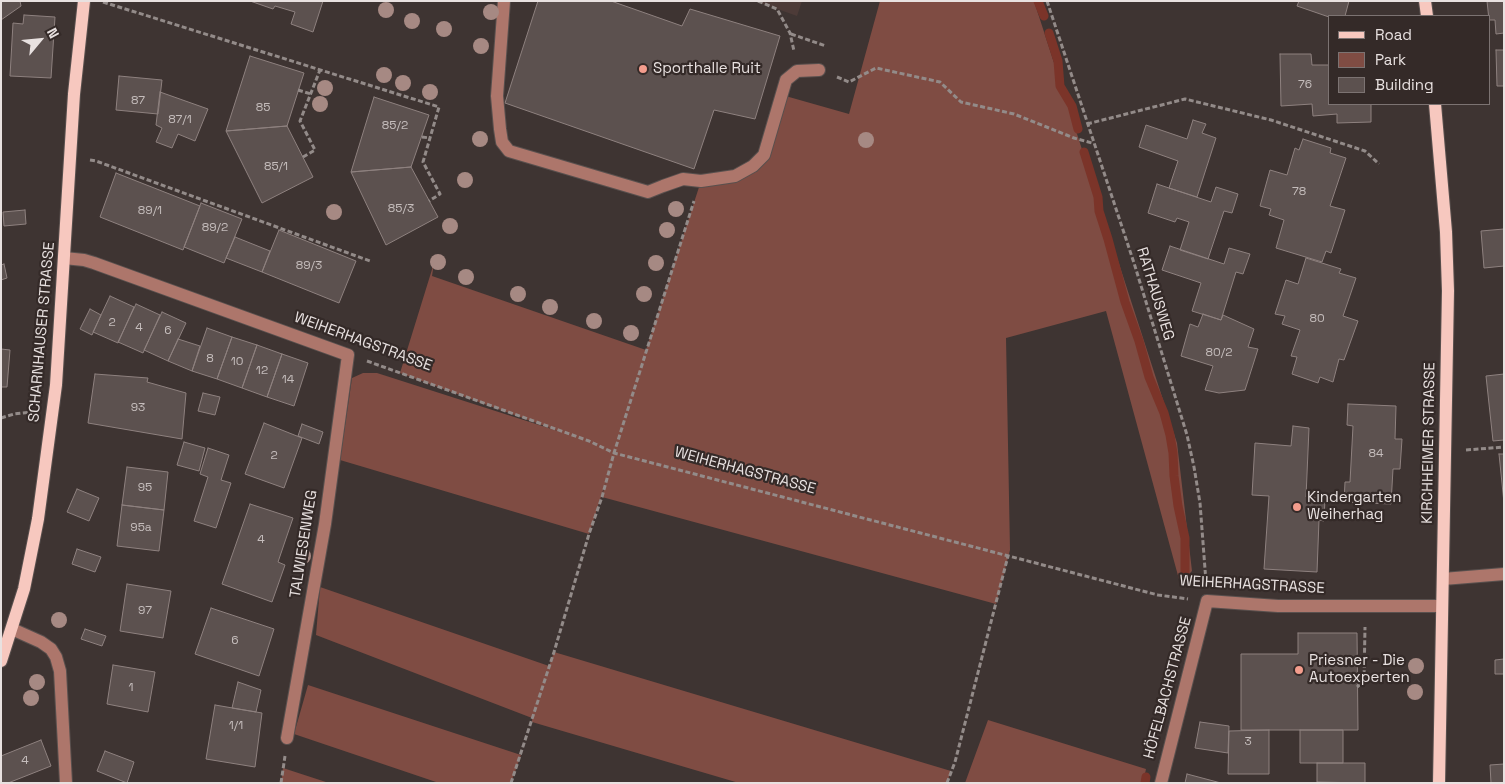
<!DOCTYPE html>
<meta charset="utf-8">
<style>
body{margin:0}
#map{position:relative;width:1505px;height:784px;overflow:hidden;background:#3e3432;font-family:"Space Grotesk",sans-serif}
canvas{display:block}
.frame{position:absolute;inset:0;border:2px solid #e8e1e0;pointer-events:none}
.legend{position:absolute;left:1328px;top:15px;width:162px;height:90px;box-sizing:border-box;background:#342a28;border:1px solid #7c7372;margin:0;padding:6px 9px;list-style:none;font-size:15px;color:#e8e1e0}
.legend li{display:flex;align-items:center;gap:10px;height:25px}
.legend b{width:25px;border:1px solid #7c7372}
.north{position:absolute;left:15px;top:15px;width:50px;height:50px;-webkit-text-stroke:4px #342a28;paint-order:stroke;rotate:62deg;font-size:14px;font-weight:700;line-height:20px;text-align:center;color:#e8e1e0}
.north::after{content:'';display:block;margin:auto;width:18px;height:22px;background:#e8e1e0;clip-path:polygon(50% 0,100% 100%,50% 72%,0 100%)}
</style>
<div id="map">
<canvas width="1505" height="784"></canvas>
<div class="frame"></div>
<ul class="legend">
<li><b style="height:6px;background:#f7c8bf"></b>Road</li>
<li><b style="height:14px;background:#7f4c43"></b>Park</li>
<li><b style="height:14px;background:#5c514f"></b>Building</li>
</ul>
<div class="north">N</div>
</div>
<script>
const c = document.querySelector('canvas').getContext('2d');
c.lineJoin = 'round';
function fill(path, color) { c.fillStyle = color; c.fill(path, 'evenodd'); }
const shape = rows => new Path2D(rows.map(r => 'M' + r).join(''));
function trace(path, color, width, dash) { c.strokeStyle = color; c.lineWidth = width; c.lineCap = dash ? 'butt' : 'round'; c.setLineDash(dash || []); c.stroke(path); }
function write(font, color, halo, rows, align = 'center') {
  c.font = font + ' "Space Grotesk",sans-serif'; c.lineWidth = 4.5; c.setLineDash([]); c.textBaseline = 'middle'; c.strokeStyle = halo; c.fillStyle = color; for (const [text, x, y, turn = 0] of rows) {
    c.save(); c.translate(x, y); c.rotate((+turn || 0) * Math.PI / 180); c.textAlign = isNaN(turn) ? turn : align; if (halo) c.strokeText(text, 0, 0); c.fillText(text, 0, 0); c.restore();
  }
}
const built = shape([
 [755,1,802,1,797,16]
]);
const green = shape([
 [880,1,1034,1,1177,443,1192,571,1180,583,1106,311,1006,338,1010,550,996,604,602,497,606,481,589,534,340,460,352,378,363,373,377,373,561,432,400,373,434,263,432,276,646,350,701,181,735,176,764,155,782,95,849,114],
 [320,587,549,666,554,652,951,771,947,783,739,783,532,722,532,718,316,635],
 [308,685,521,755,511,783,439,783,294,734],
 [988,720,1146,769,1143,783,965,783],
 [283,768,329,783,281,783]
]);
const stream = shape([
 [1038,1,1044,16],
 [1049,33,1058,61,1060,86,1072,106,1078,129],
 [1084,152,1098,197,1099,211,1108,239,1125,302,1139,341,1149,377,1164,413,1170,435,1173,453,1174,476,1178,506,1185,538,1185,580],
 [1145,783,1146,777]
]);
const building = shape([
 [1,1,20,1,21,6,1,20,1,1],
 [250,1,323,1,313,32,291,24,295,12,275,6,273,9,250,1],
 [538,1,611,1,682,26,690,9,780,36,755,119,714,110,694,169,505,103,538,1],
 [1299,1,1349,1,1345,16,1329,17,1297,6,1299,1],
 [1487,1,1504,1,1504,33,1496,34,1495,20,1489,20,1487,1],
 [24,15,55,17,51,78,10,76,13,23,23,24,24,15],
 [1496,50,1504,50,1504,86,1497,86,1496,50],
 [1280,54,1311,54,1312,65,1329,65,1329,104,1371,104,1371,122,1337,123,1337,114,1313,116,1312,104,1281,106,1280,54],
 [250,56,304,73,287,126,226,131,250,56],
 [119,76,162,80,158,114,116,110,119,76],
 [160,92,208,109,195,141,178,134,172,148,156,142,162,128,156,125,160,92],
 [374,97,429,115,411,167,351,172,374,97],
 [1193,120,1206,124,1202,133,1216,138,1197,197,1169,188,1178,161,1139,147,1146,125,1187,139,1193,120],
 [287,126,313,177,262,203,226,131,287,126],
 [1303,139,1331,148,1330,153,1346,158,1330,206,1345,210,1331,253,1326,251,1322,262,1276,248,1284,220,1269,215,1271,209,1260,206,1270,170,1287,175,1295,148,1299,150,1303,139],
 [411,167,438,217,386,245,351,172,411,167],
 [116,173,200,206,183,250,100,217,116,173],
 [1157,184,1211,202,1216,187,1238,194,1232,213,1224,211,1208,259,1180,250,1189,222,1177,218,1175,222,1148,213,1157,184],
 [201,203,242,219,224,263,184,247,201,203],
 [25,210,26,224,4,226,3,212,25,210],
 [1504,229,1504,266,1484,268,1481,231,1504,229],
 [279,230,356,261,339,303,262,272,279,230],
 [235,237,270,251,262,272,226,258,235,237],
 [1170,246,1224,264,1229,248,1250,254,1243,274,1236,272,1221,320,1192,311,1201,283,1162,270,1170,246],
 [1306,258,1341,269,1339,273,1356,278,1343,316,1358,321,1344,360,1339,359,1333,382,1320,377,1318,383,1292,374,1297,357,1291,356,1300,330,1282,324,1285,316,1275,314,1286,280,1298,284,1306,258],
 [4,264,7,278,1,280,1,265,4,264],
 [110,296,134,307,118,343,93,332,110,296],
 [136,304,160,315,143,353,118,342,136,304],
 [90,309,101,315,92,335,80,329,90,309],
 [162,312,186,323,168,361,144,350,162,312],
 [1203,314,1221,320,1223,315,1254,329,1248,347,1258,349,1245,390,1219,393,1205,390,1213,366,1181,356,1190,324,1198,327,1203,314],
 [207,328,232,337,217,379,192,371,207,328],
 [232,337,257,345,242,388,217,379,232,337],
 [178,339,200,346,192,371,168,361,178,339],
 [257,345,282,354,267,397,242,388,257,345],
 [1,349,10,350,7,387,1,387,1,349],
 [282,354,308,363,294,406,267,397,282,354],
 [95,374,148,378,147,382,186,393,182,439,88,423,95,374],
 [1504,374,1504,440,1493,441,1486,376,1504,374],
 [203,393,220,397,215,415,198,411,203,393],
 [1348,404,1396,406,1395,439,1402,439,1400,469,1393,469,1391,504,1344,502,1345,482,1350,482,1353,426,1347,425,1348,404],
 [264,423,302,438,284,488,245,474,264,423],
 [302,424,323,432,319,444,298,436,302,424],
 [1293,426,1309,428,1306,497,1325,498,1324,521,1319,520,1317,572,1264,569,1269,496,1252,495,1255,443,1291,446,1293,426],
 [184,442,205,448,199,471,177,465,184,442],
 [208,448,229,455,221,480,231,483,216,528,194,521,208,477,200,474,208,448],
 [1499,454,1504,454,1504,503,1499,454],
 [127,467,168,472,164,510,122,505,127,467],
 [77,489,99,498,89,521,67,512,77,489],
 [250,504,293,518,278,562,285,565,272,602,222,584,250,504],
 [122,505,164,510,159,551,117,546,122,505],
 [77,549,101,557,95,572,72,564,77,549],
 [127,584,171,591,163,638,120,631,127,584],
 [211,608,274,629,259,676,195,654,211,608],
 [85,629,106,636,102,646,81,639,85,629],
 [1298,633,1357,633,1358,730,1241,730,1241,654,1298,654,1298,633],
 [1504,659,1504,674,1495,674,1495,660,1504,659],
 [113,665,155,672,148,712,107,704,113,665],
 [238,682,261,690,256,712,232,708,238,682],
 [215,705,262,713,255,767,206,759,215,705],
 [1200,722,1229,726,1228,753,1195,748,1200,722],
 [1269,730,1269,774,1228,774,1229,731,1269,730],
 [1300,730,1343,730,1343,763,1300,763,1300,730],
 [41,740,51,766,8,783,1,783,1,756,41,740],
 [105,751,134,762,127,783,97,771,105,751],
 [1317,763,1365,763,1365,783,1317,782,1317,763],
 [1504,764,1504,783,1491,783,1490,765,1504,764],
 [1187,774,1221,783,1185,783,1187,774]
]);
const path = shape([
 [758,1,777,9,790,33,794,51],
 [1047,1,1134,263,1187,435,1194,467,1200,503,1206,582],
 [103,2,439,107,423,162,440,194,429,201],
 [791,34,826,46],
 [837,77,849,82,876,68,940,82,961,102,1014,114,1074,138,1092,143],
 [298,90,311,94],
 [1087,124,1185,99,1271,120,1365,151,1379,164],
 [422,137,430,138],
 [303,157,315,150,300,121,320,70],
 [90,160,96,161,370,261],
 [367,361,589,441,614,453,1158,595,1188,599],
 [1,418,14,414,32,412],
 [1466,450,1504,447],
 [1357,687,1364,681,1365,627],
 [281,783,285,756],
 [511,783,554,652,589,534,602,497,614,453,694,201],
 [947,783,955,762,1008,556]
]);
const minor = shape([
 [504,1,497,96,500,129,502,142,509,151,648,192,663,186,683,179,701,181,735,176,753,166,764,155,786,80,797,71,819,70],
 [64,258,84,260,94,263,348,355,325,524,287,738],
 [1443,579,1504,574],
 [12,629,41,642,51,649,56,657,60,671,66,783],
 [1161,783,1207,601,1278,606,1441,606]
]);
const major = shape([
 [1425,1,1427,16],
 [1435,104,1446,232,1448,291,1439,783],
 [1,661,24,589,38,519,56,385,74,94,84,1]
]);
const trees = [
 [386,10],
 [491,12],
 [412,21],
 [444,29],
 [481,46],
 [384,75],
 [403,83],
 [325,88],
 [430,92],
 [320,104],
 [480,139],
 [866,140],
 [465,180],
 [676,209],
 [334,212],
 [450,226],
 [667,230],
 [438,262],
 [656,263],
 [466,277],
 [518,294],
 [644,294],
 [550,307],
 [594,321],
 [631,333],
 [303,556],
 [59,620],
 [1416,666],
 [37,682],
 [1415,692],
 [31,698]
];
const markers = [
 [643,69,5,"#f49d8d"],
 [1297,507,5,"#f49d8d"],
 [1299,670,5,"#f49d8d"]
];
const numberNames = [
 ["76",1305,85],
 ["87",138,101],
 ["85",263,108],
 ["87/1",180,120],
 ["85/2",395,126],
 ["85/1",276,167],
 ["78",1299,192],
 ["85/3",401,209],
 ["89/1",150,211],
 ["89/2",215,228],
 ["89/3",309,266],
 ["80",1317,319],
 ["2",112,323],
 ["4",139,328],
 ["6",168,331],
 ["80/2",1219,353],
 ["8",210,359],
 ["10",237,362],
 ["12",262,371],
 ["14",288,380],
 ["93",138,408],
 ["84",1376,454],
 ["2",274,456],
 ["95",145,488],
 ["95a",141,528],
 ["4",261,540],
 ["97",145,611],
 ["6",235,641],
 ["1",131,688],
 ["1/1",236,726],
 ["3",1248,742],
 ["4",25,761]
];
const poiNames = [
 ["Sporthalle Ruit",653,69],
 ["Kindergarten",1307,498],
 ["Weiherhag",1307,515],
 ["Priesner - Die",1309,661],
 ["Autoexperten",1309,678]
];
const streetNames = [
 ["RATHAUSWEG",1155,294,73],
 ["SCHARNHAUSER STRASSE",42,332,-85],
 ["WEIHERHAGSTRASSE",363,342,20],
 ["KIRCHHEIMER STRASSE",1429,443,-89],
 ["WEIHERHAGSTRASSE",745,471,15],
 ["TALWIESENWEG",304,544,-81],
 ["WEIHERHAGSTRASSE",1252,585,3],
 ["HÖFELBACHSTRASSE",1168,688,-75]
];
fill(built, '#4d3b38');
fill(green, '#7f4c43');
trace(stream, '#7b3429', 9);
fill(building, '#5c514f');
trace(building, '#8e817f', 1);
trace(minor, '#59504e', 14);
trace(major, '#59504e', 14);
trace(path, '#938b89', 3, [5, 2.5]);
trace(minor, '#ad766b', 12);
trace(major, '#f7c8bf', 12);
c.fillStyle = '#a68983';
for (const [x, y] of trees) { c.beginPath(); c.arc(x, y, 8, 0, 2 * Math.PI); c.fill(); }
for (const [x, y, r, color] of markers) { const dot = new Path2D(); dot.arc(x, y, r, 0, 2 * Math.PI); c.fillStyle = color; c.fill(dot); trace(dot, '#342a28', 2); }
write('12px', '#c5bdbc', null, numberNames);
write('15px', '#e8e1e0', '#342a28', poiNames, 'left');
write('15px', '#e8e1e0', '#342a28', streetNames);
</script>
